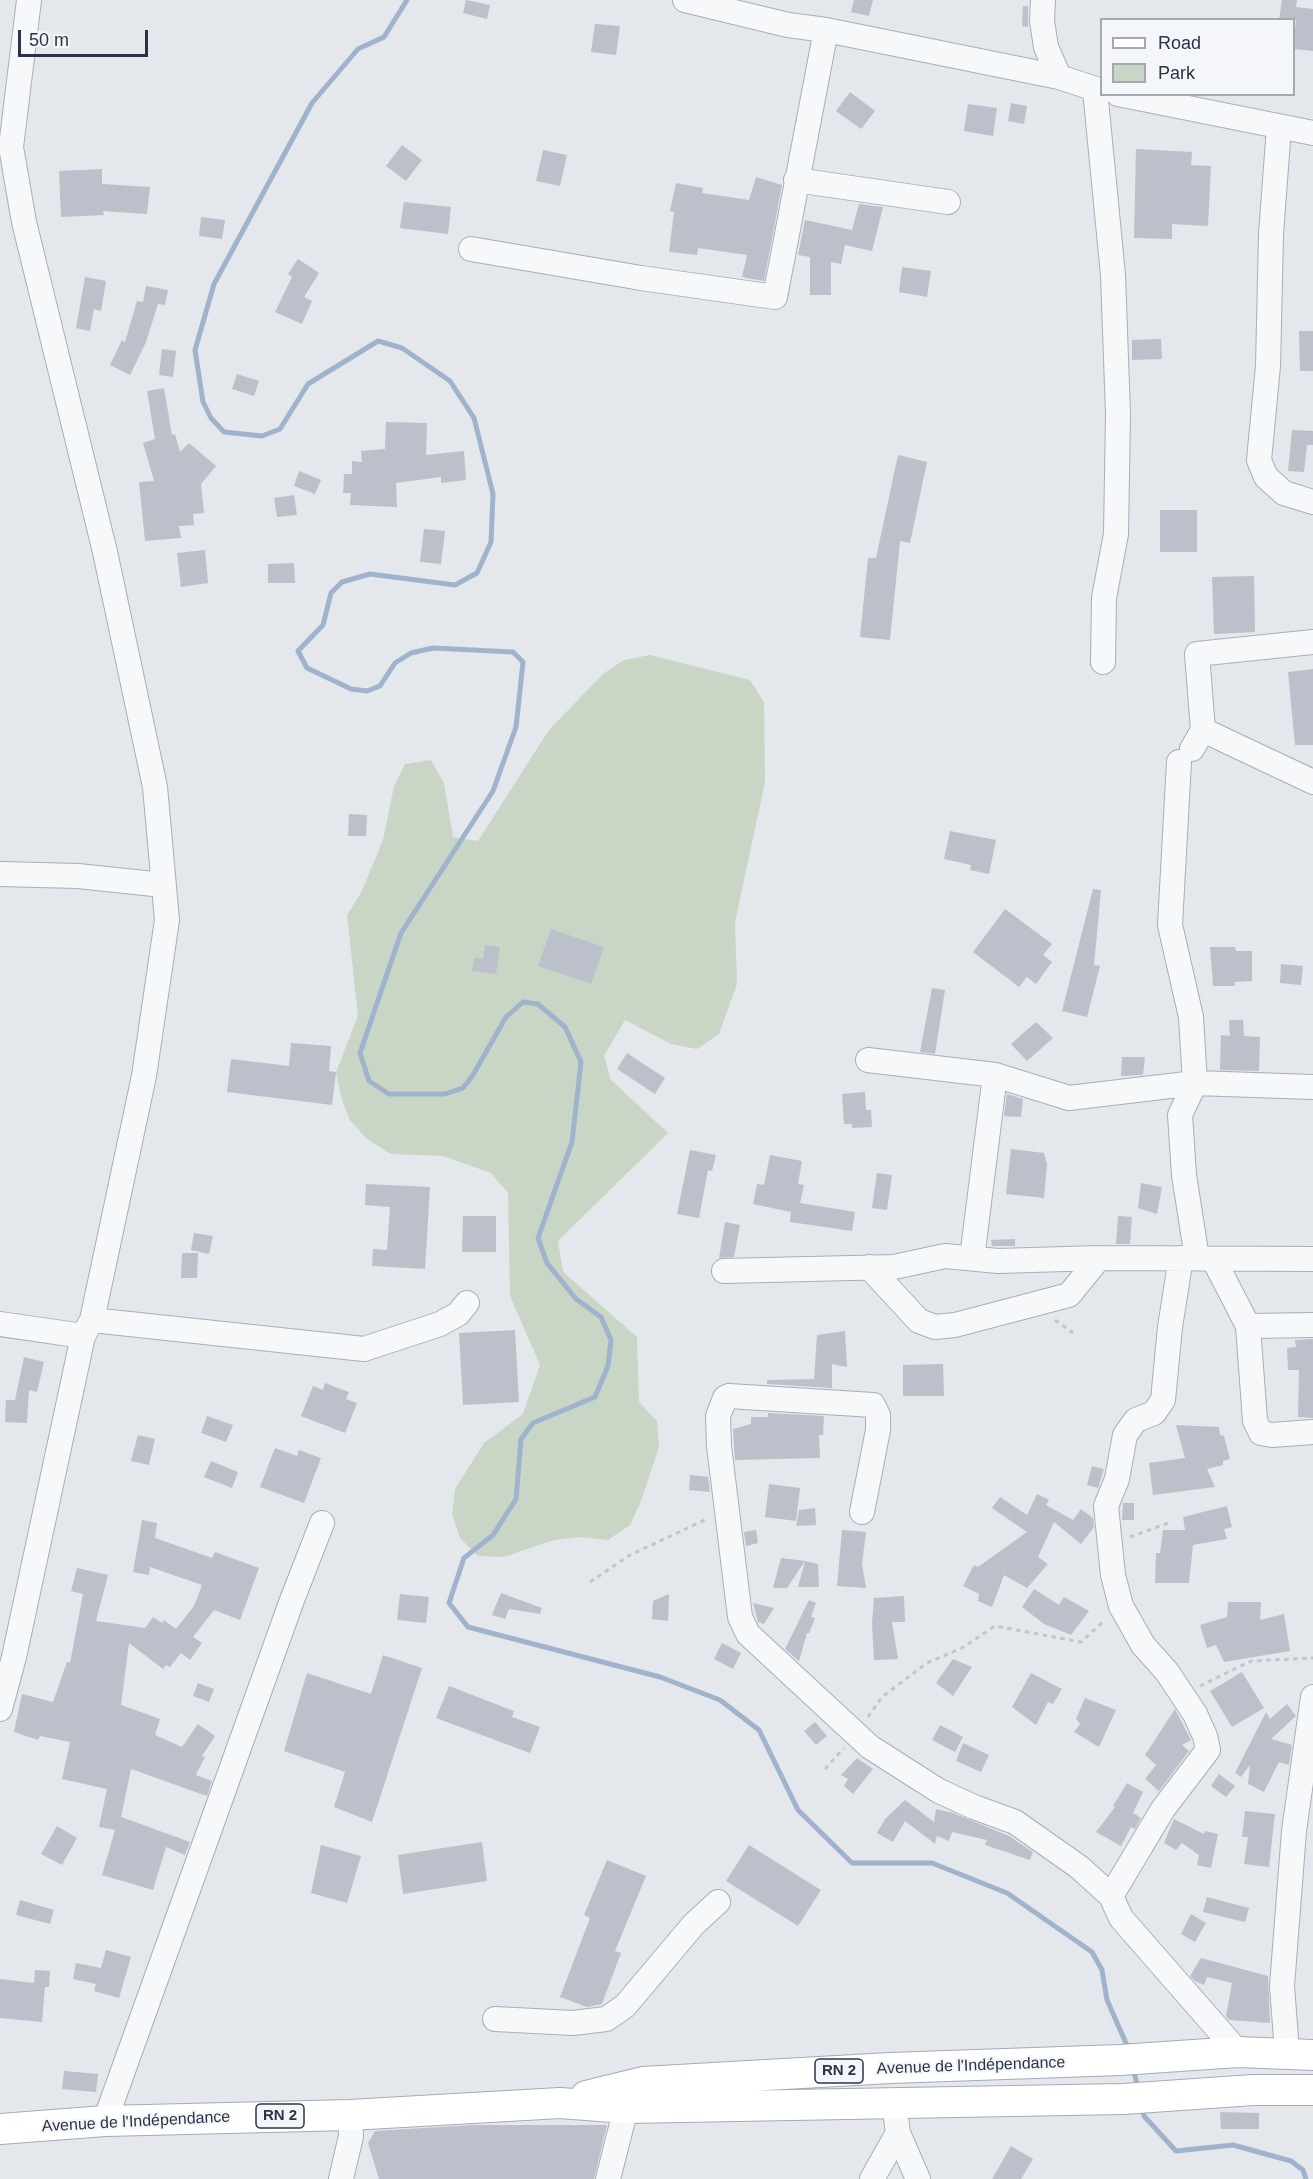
<!DOCTYPE html>
<meta charset="utf-8">
<style>
body{margin:0}
#map{position:relative;width:1313px;height:2179px;overflow:hidden;background:#e4e7ec;font-family:Arial,sans-serif}
canvas{display:block}
.legend{position:absolute;left:1100px;top:18px;width:195px;height:78px;box-sizing:border-box;background:#f4f6f9;border:2px solid #a4a8b1;margin:0;padding:8px 10px;list-style:none;font-size:18px;color:#2b3445}
.legend li{display:flex;align-items:center;gap:12px;height:30px}
.legend b{width:30px;border:2px solid #a4a8b1}
.scale{position:absolute;left:18px;top:30px;width:130px;height:27px;box-sizing:border-box;border:3px solid #2b3445;border-top:0;padding-left:8px;font-size:18px;line-height:21px;white-space:nowrap;color:#2b3445;-webkit-text-stroke:4px #f4f6f9;paint-order:stroke}
</style>
<div id="map">
<canvas width="1313" height="2179"></canvas>
<ul class="legend">
<li><b style="height:8px;background:#fff"></b>Road</li>
<li><b style="height:16px;background:#c9d6c5"></b>Park</li>
</ul>
<div class="scale">50 m</div>
</div>
<script>
const c = document.querySelector('canvas').getContext('2d');
c.lineJoin = 'round';
function fill(path, color) { c.fillStyle = color; c.fill(path, 'evenodd'); }
const shape = rows => new Path2D(rows.map(r => 'M' + r).join(''));
function trace(path, color, width, dash) { c.strokeStyle = color; c.lineWidth = width; c.lineCap = dash ? 'butt' : 'round'; c.setLineDash(dash || []); c.stroke(path); }
function write(font, color, halo, rows, align = 'center') {
  c.font = font + ' Arial,sans-serif'; c.lineWidth = 4.5; c.setLineDash([]); c.textBaseline = 'middle'; c.strokeStyle = halo; c.fillStyle = color; for (const [text, x, y, turn = 0] of rows) {
    c.save(); c.translate(x, y); c.rotate((+turn || 0) * Math.PI / 180); c.textAlign = isNaN(turn) ? turn : align; if (halo) c.strokeText(text, 0, 0); c.fillText(text, 0, 0); c.restore();
  }
}
const green = shape([
 [650,655,750,680,764,702,765,782,735,922,737,984,719,1034,697,1049,671,1044,625,1020,604,1056,611,1080,668,1133,558,1241,563,1272,637,1337,639,1402,657,1421,659,1447,641,1501,630,1525,608,1540,581,1537,554,1540,504,1557,478,1556,460,1538,452,1514,455,1489,484,1443,523,1414,540,1365,510,1296,508,1193,491,1173,443,1156,391,1154,367,1139,350,1120,341,1097,336,1072,358,1016,347,915,361,893,383,840,394,786,405,764,431,760,444,783,453,837,478,841,549,730,603,674,624,660]
]);
const stream = shape([
 [407,0,384,37,358,49,312,103,214,284,195,350,203,402,211,418,224,432,262,436,280,429,308,384,378,341,402,348,450,381,474,418,493,494,491,542,477,573,455,585,370,574,342,582,331,593,323,625,298,651,307,668,351,689,367,691,380,686,395,663,411,653,433,648,513,652,523,662,516,727,493,791,401,933,360,1053,369,1081,389,1094,445,1094,463,1088,473,1075,506,1017,523,1002,538,1004,565,1027,581,1062,572,1142,538,1238,547,1263,576,1299,601,1317,611,1340,608,1366,595,1397,533,1423,521,1439,516,1499,493,1535,464,1558,449,1603,468,1627,660,1677,720,1700,759,1730,798,1810,852,1863,932,1863,1007,1893,1092,1952,1102,1970,1107,2000,1129,2050],
 [1133,2068,1138,2088],
 [1142,2106,1144,2116,1176,2151,1233,2145,1291,2161,1303,2170,1306,2179]
]);
const building = shape([
 [466,0,490,5,487,19,463,13],
 [854,0,873,0,869,16,851,12],
 [1282,0,1297,0,1296,7,1313,9,1313,51,1293,49,1296,20,1279,20],
 [1023,6,1028,6,1028,27,1022,26],
 [595,24,620,26,616,55,591,52],
 [850,92,875,111,861,129,836,111],
 [1011,103,1027,106,1024,124,1008,121],
 [968,104,997,108,993,136,964,131],
 [402,145,422,160,406,181,386,166],
 [1136,149,1192,152,1191,165,1211,166,1208,226,1172,224,1172,239,1134,238],
 [543,150,567,155,560,186,536,181],
 [102,169,102,184,150,187,147,214,103,211,104,215,61,217,59,171],
 [756,177,782,185,764,281,742,277,747,255,698,248,697,255,669,252,674,212,670,211,676,183,703,188,702,193,749,200],
 [404,202,451,207,448,234,400,228],
 [859,204,883,207,872,251,845,245,841,264,831,262,831,295,810,295,810,257,798,255,805,220,852,230],
 [201,217,225,220,222,239,199,236],
 [298,259,319,273,304,297,312,301,302,324,275,312,292,277,288,274],
 [902,267,931,271,927,297,899,292],
 [85,277,106,281,101,311,94,309,90,331,76,328],
 [146,286,168,290,165,305,158,304,146,342,130,375,110,365,122,340,125,342,137,301,143,302],
 [1299,331,1313,331,1313,371,1300,371],
 [1161,339,1162,359,1132,360,1132,340],
 [162,349,176,351,173,377,159,375],
 [237,374,259,381,254,396,232,389],
 [164,388,172,435,175,434,180,452,189,443,216,466,201,484,204,513,193,514,194,525,179,526,181,538,145,541,139,482,154,481,143,443,155,439,147,391],
 [386,422,427,423,426,455,464,451,466,480,441,483,441,477,396,483,397,507,350,505,351,493,343,493,344,474,352,474,352,461,362,462,361,451,385,449],
 [1292,430,1313,431,1313,445,1307,445,1304,472,1288,471],
 [898,455,927,462,910,543,900,541,890,640,860,637,868,558,876,558],
 [299,471,321,480,315,494,294,486],
 [294,495,297,515,277,517,274,498],
 [1160,510,1197,510,1197,552,1160,552],
 [424,529,445,531,441,564,420,562],
 [205,550,208,583,181,587,177,553],
 [294,563,295,583,268,583,268,564],
 [1254,576,1255,632,1214,634,1212,577],
 [1313,669,1313,745,1295,745,1288,672],
 [349,814,367,815,366,836,348,836],
 [950,831,996,840,989,874,970,870,971,865,944,859],
 [1093,889,1101,890,1094,965,1100,966,1087,1017,1062,1011],
 [1005,909,1052,944,1043,955,1052,962,1036,984,1027,977,1019,987,973,952],
 [551,929,604,947,591,984,538,966],
 [485,945,500,947,496,974,472,971,474,958,483,959],
 [1210,947,1235,947,1236,951,1252,951,1252,981,1234,982,1235,986,1213,986],
 [1281,964,1303,966,1301,985,1280,983],
 [932,988,945,990,935,1054,920,1052],
 [1229,1020,1243,1020,1244,1036,1260,1037,1259,1071,1220,1070,1221,1035,1230,1036],
 [1036,1022,1053,1038,1027,1061,1011,1044],
 [291,1043,331,1046,329,1071,336,1072,332,1105,227,1092,231,1059,289,1066],
 [627,1053,665,1078,655,1094,617,1069],
 [1122,1057,1145,1057,1143,1075,1121,1076],
 [865,1092,866,1110,871,1110,872,1127,852,1128,852,1124,844,1124,842,1094],
 [1007,1094,1023,1099,1021,1117,1004,1116],
 [1011,1149,1044,1153,1047,1164,1044,1198,1006,1194],
 [690,1150,716,1155,712,1171,708,1170,699,1218,677,1214],
 [770,1155,802,1161,798,1184,804,1185,800,1203,855,1212,852,1231,790,1222,791,1212,753,1204,757,1184,764,1185],
 [877,1173,892,1175,887,1210,872,1208],
 [1141,1183,1162,1187,1157,1214,1138,1208],
 [366,1184,430,1187,425,1269,372,1266,373,1249,387,1250,390,1207,365,1205],
 [463,1216,496,1216,496,1252,462,1252],
 [1118,1216,1132,1217,1130,1244,1116,1244],
 [725,1222,740,1225,734,1257,719,1258],
 [194,1233,213,1236,209,1254,191,1250],
 [1015,1239,1015,1246,992,1246,991,1240],
 [182,1253,198,1253,197,1278,181,1278],
 [515,1330,519,1402,463,1405,459,1333],
 [845,1331,847,1367,832,1364,832,1388,767,1384,767,1380,814,1379,817,1335],
 [1313,1339,1313,1418,1298,1417,1299,1370,1288,1370,1287,1348,1296,1347,1295,1340],
 [24,1357,44,1362,37,1392,29,1390,27,1423,5,1422,6,1400,15,1400],
 [943,1364,944,1396,903,1396,903,1365],
 [325,1383,349,1392,346,1399,357,1403,345,1433,301,1416,313,1386,323,1390],
 [768,1413,824,1416,823,1435,819,1435,820,1458,735,1460,733,1429,751,1424,751,1417,768,1417],
 [207,1416,233,1425,226,1442,201,1433],
 [1176,1425,1219,1427,1220,1435,1224,1436,1230,1459,1223,1461,1223,1465,1207,1469,1215,1487,1153,1495,1149,1463,1185,1458],
 [138,1435,155,1439,149,1465,131,1461],
 [275,1448,297,1456,299,1450,321,1458,304,1503,260,1487],
 [211,1461,238,1472,232,1488,204,1477],
 [1092,1466,1104,1469,1098,1488,1087,1485],
 [690,1475,708,1477,710,1492,689,1490],
 [769,1484,800,1488,796,1521,765,1517],
 [1037,1494,1049,1500,1046,1505,1073,1520,1081,1509,1093,1518,1094,1527,1081,1544,1054,1522,1038,1557,1048,1564,1027,1588,1004,1575,992,1607,978,1601,979,1594,963,1586,974,1565,978,1567,1027,1532,992,1508,1000,1497,1027,1515],
 [1123,1503,1134,1503,1134,1520,1122,1520],
 [1227,1506,1232,1527,1224,1529,1227,1539,1193,1545,1189,1583,1155,1583,1156,1553,1160,1553,1163,1530,1185,1530,1183,1517],
 [815,1508,816,1525,796,1526,799,1510],
 [142,1520,157,1523,155,1538,212,1558,215,1552,259,1568,240,1620,214,1610,193,1637,202,1643,190,1660,181,1653,170,1667,166,1665,163,1669,129,1643,121,1705,160,1719,155,1735,182,1747,198,1724,215,1736,202,1756,205,1757,196,1775,212,1781,207,1796,131,1769,121,1817,190,1842,185,1855,166,1847,153,1890,102,1875,115,1830,99,1827,107,1789,62,1779,70,1742,40,1736,38,1740,14,1732,22,1694,53,1702,67,1662,70,1663,83,1594,71,1591,77,1568,108,1575,96,1621,145,1628,153,1617,162,1623,164,1620,176,1629,194,1606,202,1585,150,1567,149,1575,133,1572],
 [756,1530,758,1543,746,1546,744,1532],
 [842,1530,866,1532,862,1564,866,1588,837,1586],
 [781,1558,805,1561,787,1588,773,1588],
 [805,1561,818,1564,819,1587,798,1587],
 [1034,1589,1059,1605,1064,1597,1089,1611,1071,1635,1044,1624,1022,1607],
 [501,1593,542,1608,540,1614,509,1609,505,1619,492,1615],
 [400,1594,429,1597,426,1623,397,1620],
 [669,1594,668,1621,652,1619,653,1601],
 [904,1596,905,1622,892,1622,898,1659,874,1660,872,1624,874,1598],
 [809,1600,816,1603,811,1617,815,1618,809,1633,807,1633,799,1661,785,1649],
 [1228,1602,1261,1602,1260,1620,1284,1614,1290,1651,1224,1662,1216,1645,1207,1648,1200,1625,1227,1617],
 [753,1603,774,1608,764,1624,758,1622],
 [722,1643,741,1653,733,1669,714,1659],
 [383,1655,422,1668,372,1822,334,1807,345,1772,284,1751,307,1673,371,1694],
 [953,1659,972,1667,953,1696,936,1683],
 [1242,1672,1264,1708,1232,1727,1210,1691],
 [1031,1673,1062,1689,1053,1704,1048,1702,1036,1725,1012,1707],
 [198,1683,214,1689,209,1702,193,1696],
 [449,1686,514,1711,512,1717,540,1727,530,1753,436,1718],
 [1085,1698,1116,1710,1099,1747,1074,1732,1080,1724,1076,1719],
 [1287,1704,1296,1716,1271,1739,1292,1745,1289,1765,1279,1762,1264,1792,1248,1784,1250,1765,1241,1777,1235,1773,1266,1712,1270,1719],
 [1175,1709,1191,1740,1182,1745,1189,1751,1159,1791,1145,1779,1156,1765,1145,1755],
 [815,1722,827,1736,816,1745,804,1731],
 [940,1725,963,1737,955,1752,932,1740],
 [963,1743,989,1755,981,1772,956,1761],
 [857,1758,873,1769,853,1794,844,1786,848,1779,841,1775],
 [1219,1774,1235,1786,1226,1797,1211,1786],
 [1127,1783,1143,1792,1133,1813,1141,1818,1135,1829,1131,1827,1121,1846,1096,1832,1115,1807,1113,1806],
 [905,1800,934,1822,936,1809,953,1813,1009,1836,1033,1852,1030,1860,985,1845,987,1840,952,1832,949,1841,937,1836,935,1844,905,1821,893,1842,877,1833,885,1819],
 [1245,1811,1275,1814,1269,1867,1244,1864,1248,1837,1242,1837],
 [1174,1819,1204,1834,1205,1831,1218,1834,1211,1868,1197,1865,1199,1855,1182,1843,1176,1850,1164,1843],
 [57,1826,77,1838,62,1865,41,1854],
 [482,1842,487,1881,403,1894,398,1855],
 [321,1845,361,1856,347,1903,311,1893],
 [749,1845,821,1890,798,1926,726,1881],
 [607,1860,646,1876,615,1951,621,1953,602,2004,587,2007,560,1997,590,1918,584,1915],
 [1207,1897,1249,1908,1245,1922,1203,1912],
 [20,1900,54,1910,50,1924,16,1915],
 [1191,1914,1206,1923,1195,1942,1181,1934],
 [106,1950,131,1957,119,1998,94,1991,96,1984,73,1979,76,1963,101,1968],
 [1201,1958,1268,1976,1270,2023,1229,2020,1226,2016,1232,1983,1207,1977,1204,1985,1195,1981,1190,1976],
 [35,1970,50,1971,49,1987,45,1987,42,2022,0,2018,0,1979,34,1983],
 [64,2071,98,2074,96,2092,62,2089],
 [1220,2112,1259,2113,1259,2129,1221,2129],
 [473,2125,607,2125,594,2179,379,2179,368,2143,375,2131],
 [1011,2146,1033,2159,1021,2179,992,2179]
]);
const path = shape([
 [1055,1320,1073,1333],
 [1130,1537,1171,1522],
 [590,1582,630,1555,707,1519],
 [1200,1686,1251,1661,1313,1658],
 [868,1717,882,1697,927,1663,962,1648,995,1626,1081,1642,1105,1620],
 [825,1769,844,1748]
]);
const minor = shape([
 [685,0,788,25,826,30,1059,77,1102,91],
 [1043,0,1042,21,1046,47,1059,77],
 [1095,90,1113,275,1118,414,1116,534,1104,598,1103,662],
 [1118,94,1313,133],
 [1279,127,1271,234,1268,366,1259,460,1266,477,1284,493,1313,502],
 [796,180,948,202],
 [471,249,641,278,775,297,826,30],
 [1203,730,1313,782],
 [1192,749,1203,730,1197,654,1313,642],
 [1179,762,1170,925,1191,1017,1195,1083,1180,1115,1184,1175,1197,1258],
 [0,874,78,876,163,885],
 [868,1060,995,1075,1069,1098,1195,1083,1313,1087],
 [972,1258,995,1075],
 [1214,1260,1248,1326,1255,1421,1261,1433,1272,1435,1313,1432],
 [869,1267,919,1321,935,1327,955,1325,1069,1295,1099,1258],
 [724,1271,894,1267,945,1256,998,1261,1099,1258,1313,1259],
 [92,1320,364,1349,440,1324,458,1314,467,1303],
 [0,1324,83,1336],
 [1248,1326,1313,1325],
 [862,1512,878,1430,878,1415,873,1405,729,1396,725,1398,718,1416,719,1446,740,1617,748,1634,870,1747,939,1791,974,1807,1015,1822,1079,1867,1111,1896,1121,1918,1238,2052],
 [0,1709,14,1657,83,1336,92,1320,144,1076,167,920,155,787,105,552,24,222,11,147,29,0],
 [1111,1896,1163,1809,1208,1750,1205,1736,1195,1714,1167,1672,1143,1645,1121,1606,1113,1575,1106,1506,1117,1479,1125,1435,1136,1420,1154,1413,1163,1400,1170,1327,1181,1258],
 [495,2019,573,2023,606,2019,625,2006,694,1924,718,1902],
 [1287,2052,1282,1986,1294,1831,1313,1697],
 [105,2121,292,1600,322,1523],
 [898,2133,918,2179],
 [341,2179,351,2136,350,2115],
 [608,2179,626,2108],
 [872,2179,898,2133,894,2103]
]);
const major = shape([
 [586,2096,643,2082,890,2068,1120,2060,1238,2052,1313,2055],
 [0,2129,105,2121,350,2115,560,2103,626,2108,1123,2099,1253,2090,1313,2090]
]);
const shields = [
 [839,2071,48],
 [280,2116,48]
];
const shieldNames = [
 ["RN 2",839,2071],
 ["RN 2",280,2116]
];
const streetNames = [
 ["Avenue de l'Indépendance",971,2066,-2],
 ["Avenue de l'Indépendance",136,2122,-3]
];
fill(green, '#c9d6c5');
trace(stream, '#9fb4cc', 5);
fill(building, '#bbc0ca');
trace(minor, '#a9aeb7', 26);
trace(major, '#a3abb8', 32);
trace(path, '#c2c5cb', 3, [4.5, 4.5]);
trace(minor, '#f7f8fa', 24);
trace(major, '#fff', 30);
for (const [x, y, w] of shields) { const box = new Path2D(); box.roundRect(x - w / 2, y - 12, w, 24, 4.5); c.fillStyle = '#f4f6f9'; c.fill(box); trace(box, '#2b3445', 1.5); }
write('bold 15px', '#2b3445', null, shieldNames);
write('16px', '#2b3445', '#f4f6f9', streetNames);
</script>
